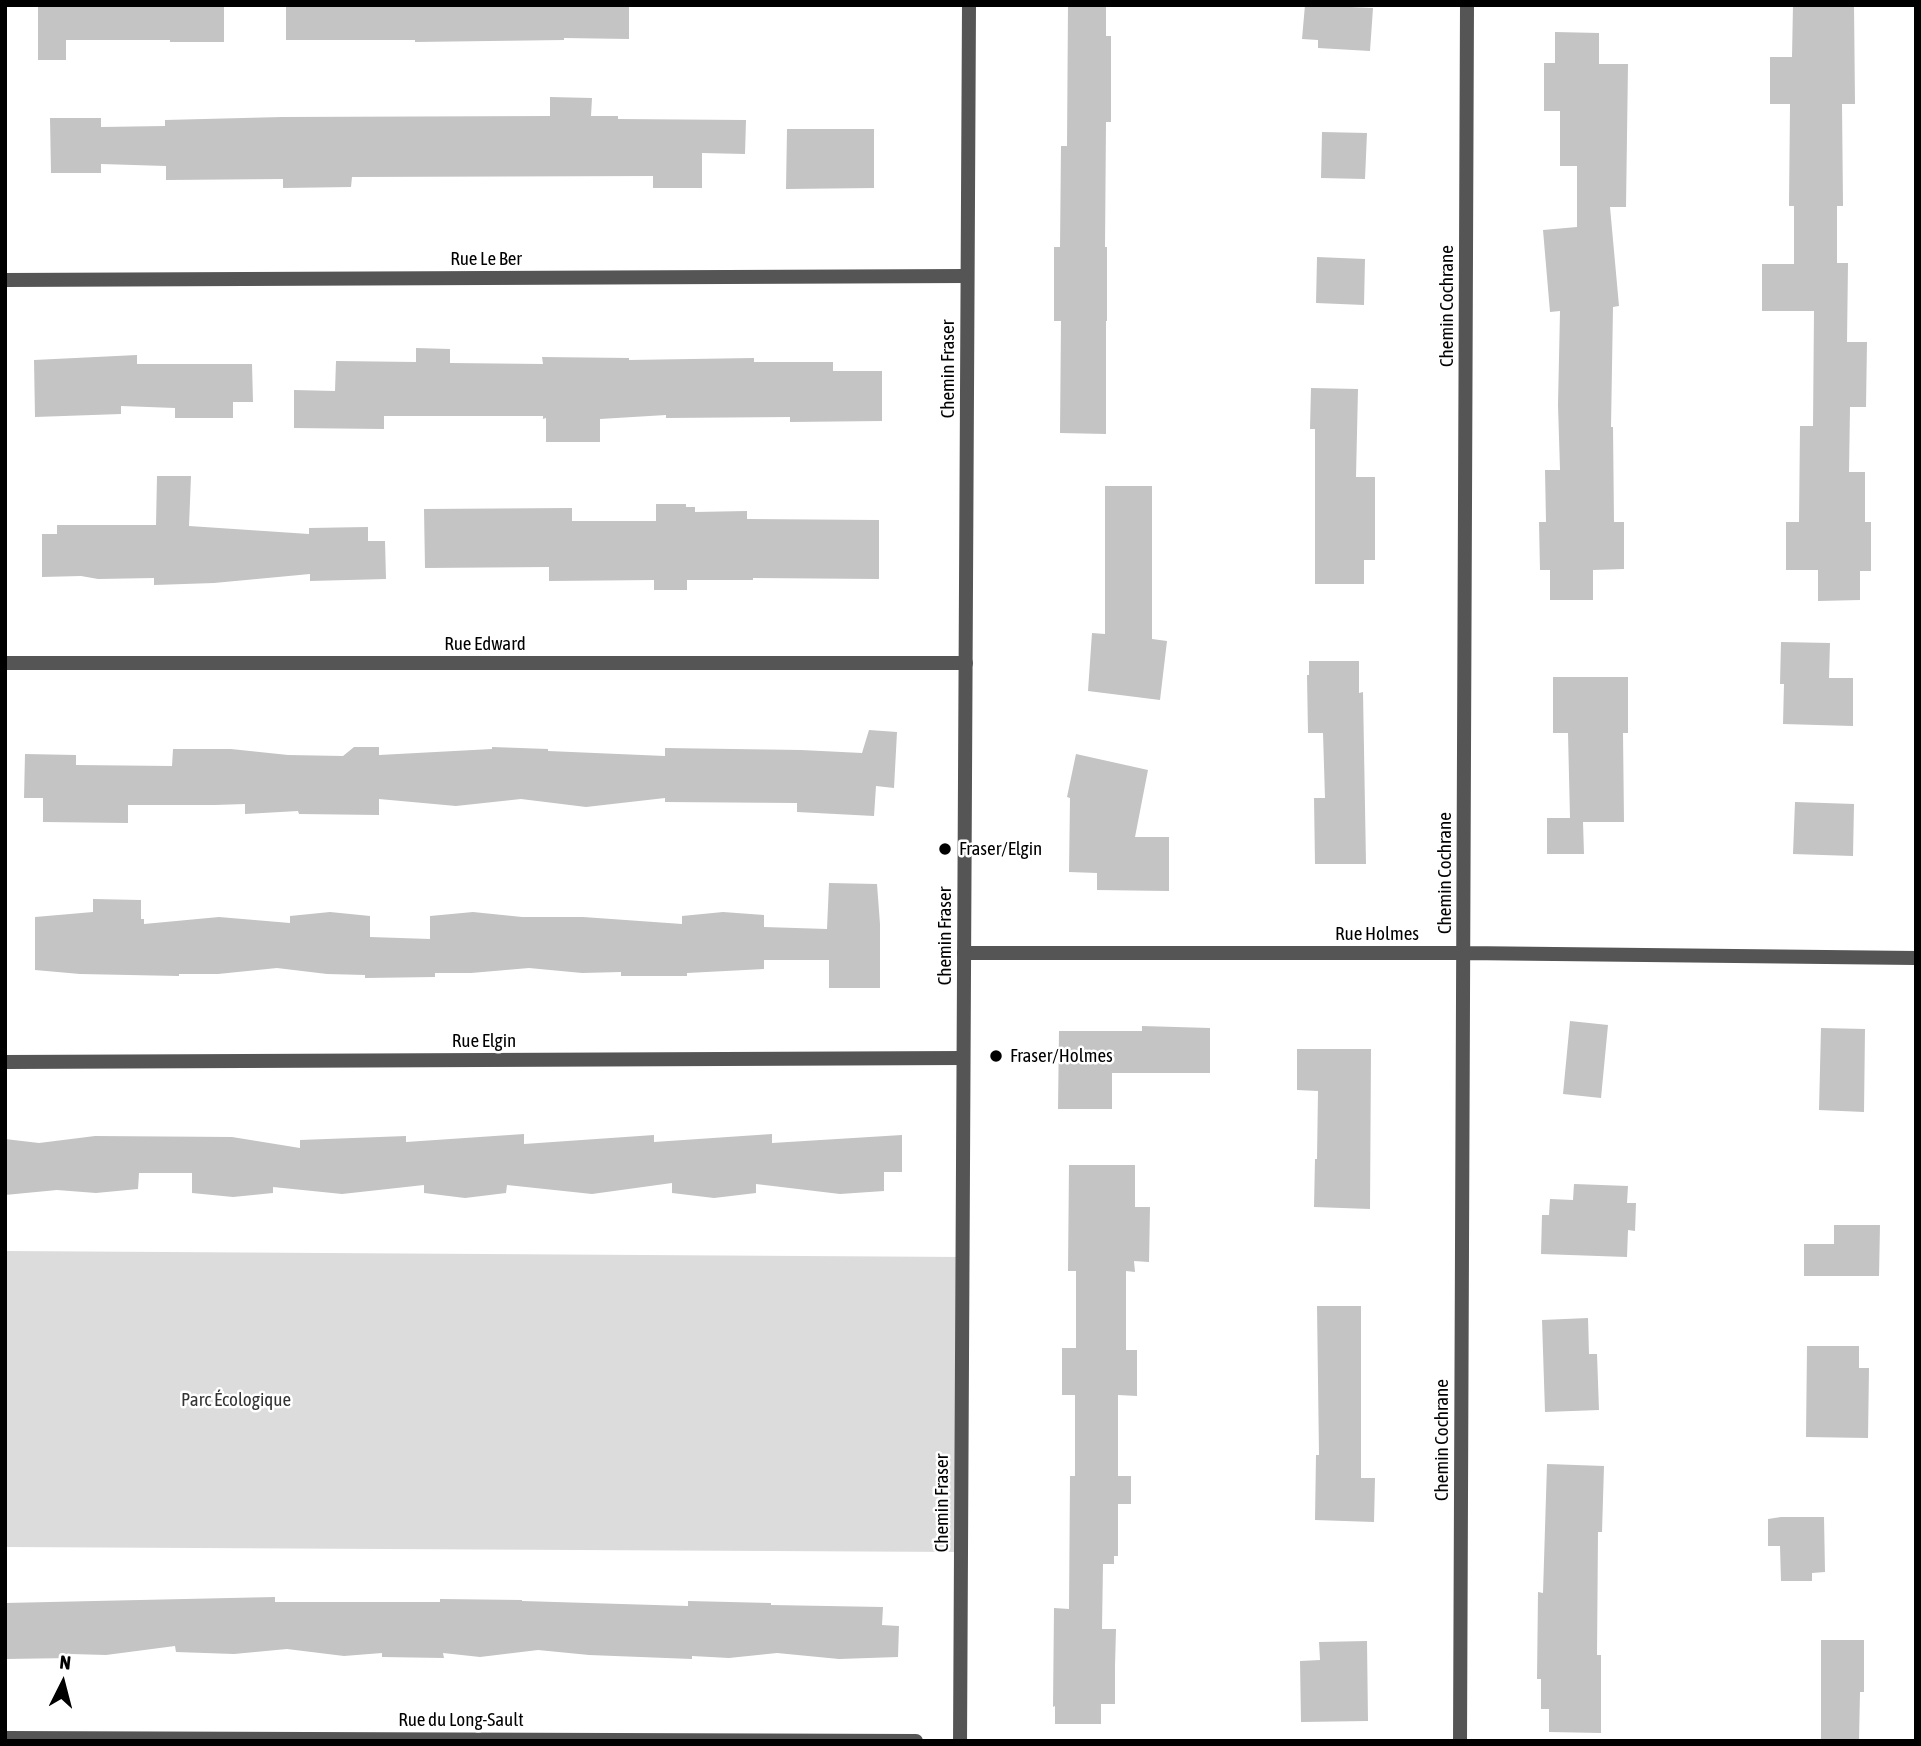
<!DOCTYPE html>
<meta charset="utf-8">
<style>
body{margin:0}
#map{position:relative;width:1921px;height:1746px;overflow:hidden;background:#fff;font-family:"Asap Condensed",sans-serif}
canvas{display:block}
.frame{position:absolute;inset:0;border:7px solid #000;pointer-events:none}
.north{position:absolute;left:28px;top:1648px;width:70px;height:70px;-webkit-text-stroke:5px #fff;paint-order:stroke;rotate:6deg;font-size:19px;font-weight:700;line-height:28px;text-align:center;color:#000}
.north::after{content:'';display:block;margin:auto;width:24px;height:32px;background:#000;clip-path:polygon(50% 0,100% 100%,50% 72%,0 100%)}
</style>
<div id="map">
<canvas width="1921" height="1746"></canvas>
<div class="frame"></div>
<div class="north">N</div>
</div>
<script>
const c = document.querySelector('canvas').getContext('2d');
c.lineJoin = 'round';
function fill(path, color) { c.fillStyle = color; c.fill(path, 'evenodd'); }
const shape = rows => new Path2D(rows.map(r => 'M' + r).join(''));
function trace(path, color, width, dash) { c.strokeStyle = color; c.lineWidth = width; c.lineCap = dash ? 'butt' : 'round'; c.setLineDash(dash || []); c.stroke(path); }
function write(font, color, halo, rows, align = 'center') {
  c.font = font + ' "Asap Condensed",sans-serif'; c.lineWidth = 5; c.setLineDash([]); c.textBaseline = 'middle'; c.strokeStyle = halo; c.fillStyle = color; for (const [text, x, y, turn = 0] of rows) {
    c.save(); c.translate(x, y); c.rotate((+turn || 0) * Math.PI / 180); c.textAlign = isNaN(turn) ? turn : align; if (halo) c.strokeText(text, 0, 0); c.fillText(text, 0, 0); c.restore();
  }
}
const green = shape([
 [5,1251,963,1257,961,1552,5,1547]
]);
const building = shape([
 [38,5,224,5,224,42,170,42,170,40,66,40,66,60,38,60],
 [286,5,629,5,629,39,564,38,564,40,415,42,415,40,286,40],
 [1068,5,1106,5,1106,36,1111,36,1111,122,1106,122,1105,247,1107,247,1107,321,1106,321,1106,434,1060,433,1061,321,1054,321,1054,247,1060,247,1061,146,1067,146],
 [1305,5,1373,8,1370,51,1318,48,1318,40,1302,39],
 [1793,5,1854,5,1855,104,1842,104,1843,206,1837,206,1837,263,1848,263,1847,342,1867,342,1866,407,1850,407,1849,472,1865,472,1865,522,1871,522,1871,571,1860,571,1860,600,1818,601,1818,570,1786,570,1786,522,1799,522,1800,426,1813,426,1814,311,1762,311,1762,264,1794,264,1794,206,1789,206,1790,104,1770,104,1770,57,1792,57],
 [1555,32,1599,33,1599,64,1628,64,1626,207,1610,207,1619,306,1613,307,1611,427,1613,427,1614,522,1624,522,1624,569,1593,570,1593,600,1550,600,1550,570,1540,570,1539,522,1546,522,1545,470,1560,470,1558,405,1560,311,1550,312,1543,230,1577,227,1577,166,1560,166,1560,111,1544,111,1544,63,1555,63],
 [550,97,592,98,591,116,618,116,618,119,746,120,745,154,702,153,702,188,653,188,653,176,352,177,351,187,283,188,283,179,166,180,166,166,101,164,101,173,51,173,50,118,101,118,101,127,165,126,165,120,282,117,550,116],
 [787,129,874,129,874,188,786,189],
 [1322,132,1367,133,1365,179,1321,178],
 [1317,257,1365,259,1364,305,1316,303],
 [416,348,450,349,450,363,543,364,542,357,629,358,629,360,754,358,754,362,833,362,833,371,882,371,882,421,790,422,790,417,666,418,666,415,600,419,600,442,546,442,546,418,543,419,543,416,384,416,384,429,294,428,294,390,335,391,336,361,416,362],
 [137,355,137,364,252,364,253,402,233,402,233,418,175,418,175,408,121,406,121,414,35,417,34,360],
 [1311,388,1358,389,1356,477,1375,477,1375,560,1364,560,1364,584,1315,584,1315,429,1310,429],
 [157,476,191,476,189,526,309,534,309,528,368,527,368,541,385,541,386,579,310,581,310,574,214,583,154,585,154,578,98,579,81,576,42,577,42,534,57,534,57,525,156,525],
 [1105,486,1152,486,1152,639,1167,641,1160,700,1088,691,1092,633,1105,634],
 [656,504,686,504,686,507,695,507,695,512,747,511,747,519,879,520,879,579,753,578,753,580,687,580,687,590,654,590,654,580,549,581,549,567,425,568,424,509,572,508,572,521,656,521],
 [1781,642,1830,643,1829,678,1853,678,1853,726,1783,724,1784,684,1780,684],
 [1309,661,1359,661,1359,693,1363,692,1366,864,1315,864,1314,798,1325,798,1323,733,1308,733,1307,675,1309,675],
 [1553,677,1628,677,1628,733,1623,733,1624,822,1583,822,1584,854,1547,854,1547,818,1570,818,1568,733,1553,733],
 [869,730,897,732,894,788,876,786,874,816,797,812,797,803,665,802,665,798,586,807,521,799,456,806,379,799,379,815,299,814,298,811,245,814,245,804,215,805,128,805,128,823,43,822,43,798,24,798,25,754,76,755,76,765,172,766,173,749,231,749,288,755,343,756,354,747,379,747,379,755,492,749,492,747,548,749,548,751,665,756,665,748,801,750,862,753],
 [1076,754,1148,770,1135,837,1169,837,1169,891,1097,890,1097,873,1069,872,1070,798,1067,797],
 [1795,802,1854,804,1853,856,1793,854],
 [829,883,877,884,880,924,880,988,829,988,829,960,764,960,764,969,687,973,687,976,621,976,621,972,582,973,529,968,471,973,435,973,435,977,365,978,365,975,327,974,277,968,218,974,179,974,179,976,80,974,35,970,35,917,93,912,93,899,141,900,141,919,144,919,144,924,219,917,290,923,290,916,330,912,370,916,370,937,430,939,430,916,473,912,522,917,583,917,682,924,682,916,723,912,764,915,764,927,827,929],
 [1570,1021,1608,1025,1601,1098,1563,1094],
 [1142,1026,1210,1028,1210,1073,1112,1073,1112,1109,1058,1109,1059,1031,1142,1031],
 [1821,1028,1865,1029,1864,1112,1819,1110],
 [1297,1049,1371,1049,1370,1209,1314,1207,1315,1159,1317,1159,1318,1091,1297,1090],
 [524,1134,524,1144,654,1135,654,1142,772,1134,772,1143,902,1135,902,1172,884,1172,884,1191,840,1194,756,1184,756,1193,714,1198,672,1193,672,1183,592,1194,507,1185,506,1193,465,1198,424,1193,424,1185,342,1194,273,1187,273,1193,233,1197,192,1193,192,1173,139,1173,138,1189,96,1193,57,1190,5,1195,5,1139,39,1143,95,1136,232,1137,300,1148,300,1140,406,1136,406,1142],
 [1069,1165,1135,1165,1135,1207,1150,1207,1149,1262,1134,1261,1135,1272,1126,1271,1126,1350,1137,1350,1137,1396,1118,1395,1118,1476,1131,1476,1131,1504,1118,1504,1118,1556,1114,1556,1114,1564,1103,1564,1102,1629,1116,1629,1115,1666,1115,1704,1101,1704,1101,1724,1055,1724,1055,1706,1053,1707,1054,1608,1069,1609,1070,1476,1075,1476,1075,1395,1062,1395,1062,1348,1076,1348,1076,1271,1068,1271],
 [1574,1184,1628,1186,1627,1203,1636,1203,1635,1231,1628,1230,1627,1257,1541,1254,1542,1215,1549,1215,1550,1199,1573,1200],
 [1834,1225,1880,1225,1879,1276,1804,1276,1804,1244,1834,1244],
 [1317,1306,1361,1306,1361,1478,1375,1478,1374,1522,1315,1520,1316,1455,1319,1455],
 [1588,1318,1589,1354,1597,1354,1599,1410,1545,1412,1542,1320],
 [1807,1346,1859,1346,1859,1368,1869,1368,1868,1438,1806,1437],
 [1547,1464,1604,1466,1602,1532,1598,1532,1597,1655,1601,1655,1601,1733,1549,1732,1549,1709,1541,1709,1541,1679,1537,1679,1538,1592,1543,1593],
 [1781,1517,1824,1517,1825,1572,1812,1573,1812,1581,1781,1581,1780,1546,1768,1546,1768,1519],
 [275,1597,275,1602,440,1602,440,1599,522,1600,522,1601,688,1606,688,1601,771,1603,771,1605,883,1607,882,1625,899,1626,898,1657,839,1659,777,1653,729,1658,692,1656,692,1659,589,1655,538,1650,480,1657,443,1653,444,1658,382,1657,382,1653,344,1656,287,1649,234,1654,176,1652,175,1646,106,1655,71,1654,72,1658,5,1659,5,1603],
 [1821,1640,1864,1640,1864,1692,1860,1692,1859,1741,1821,1741],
 [1367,1641,1368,1721,1301,1722,1300,1661,1320,1660,1319,1642]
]);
const minor = shape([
 [5,280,967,276],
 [5,663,966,663],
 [964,953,1464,953,1916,958],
 [5,1062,963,1058],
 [5,1738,916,1741],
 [1460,1741,1467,5]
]);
const tertiary = shape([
 [960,1741,969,5]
]);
const markers = [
 [945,849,7,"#000"],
 [996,1056,7,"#000"]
];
const streetNames = [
 ["Rue Le Ber",486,259],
 ["Chemin Cochrane",1447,306,-90],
 ["Chemin Fraser",948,369,-90],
 ["Rue Edward",485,644],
 ["Chemin Cochrane",1445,873,-90],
 ["Rue Holmes",1377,934],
 ["Chemin Fraser",945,936,-90],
 ["Rue Elgin",484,1041],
 ["Chemin Cochrane",1442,1440,-90],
 ["Chemin Fraser",942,1503,-90],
 ["Rue du Long-Sault",461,1720]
];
const poiNames = [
 ["Fraser/Elgin",959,849],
 ["Fraser/Holmes",1010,1056]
];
const parkNames = [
 ["Parc Écologique",236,1400]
];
fill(green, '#dcdcdc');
fill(building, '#c4c4c4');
trace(minor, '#555', 14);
trace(tertiary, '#555', 14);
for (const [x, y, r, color] of markers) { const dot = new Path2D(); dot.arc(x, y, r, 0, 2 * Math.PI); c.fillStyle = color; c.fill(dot); trace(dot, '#fff', 2.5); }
write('19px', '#000', '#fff', streetNames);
write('19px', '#000', '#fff', poiNames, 'left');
write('19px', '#333', '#fff', parkNames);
</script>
